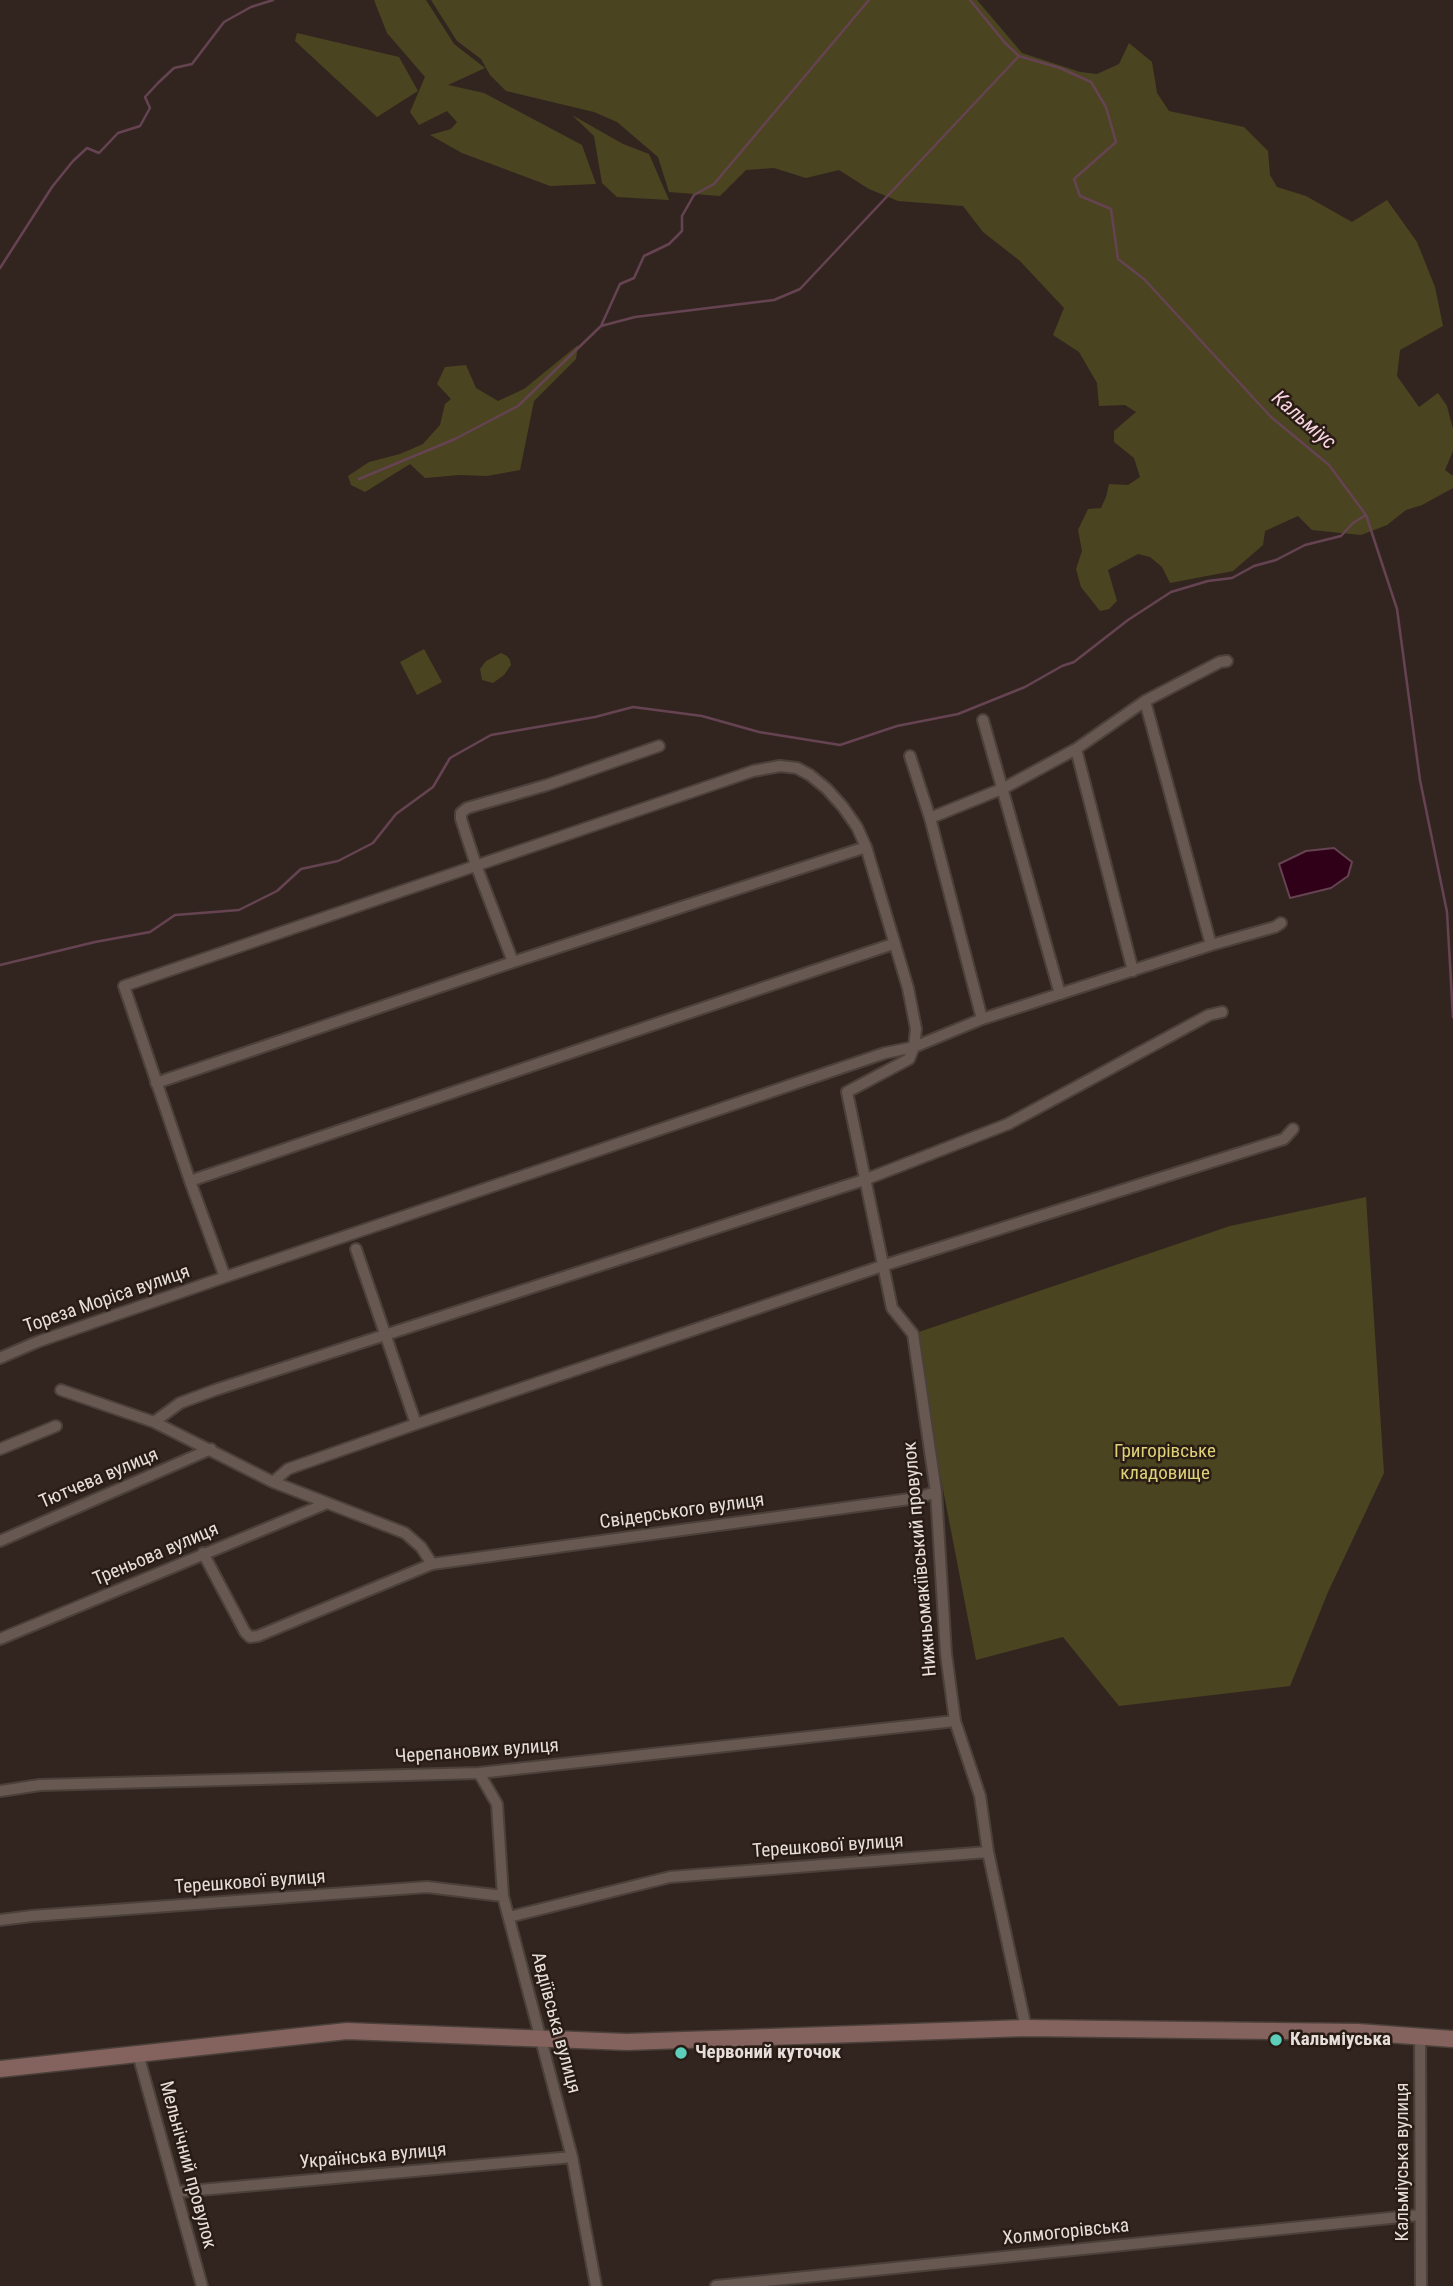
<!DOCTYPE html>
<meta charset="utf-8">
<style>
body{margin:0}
canvas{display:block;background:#32251f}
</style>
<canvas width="1453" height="2286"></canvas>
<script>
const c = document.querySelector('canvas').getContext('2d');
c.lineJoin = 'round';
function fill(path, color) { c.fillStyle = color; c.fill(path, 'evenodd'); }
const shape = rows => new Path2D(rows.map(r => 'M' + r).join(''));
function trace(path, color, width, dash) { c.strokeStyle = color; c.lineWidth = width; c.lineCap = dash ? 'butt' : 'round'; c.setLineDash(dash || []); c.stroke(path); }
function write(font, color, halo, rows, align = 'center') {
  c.font = font + ' "Roboto Condensed",sans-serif'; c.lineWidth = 5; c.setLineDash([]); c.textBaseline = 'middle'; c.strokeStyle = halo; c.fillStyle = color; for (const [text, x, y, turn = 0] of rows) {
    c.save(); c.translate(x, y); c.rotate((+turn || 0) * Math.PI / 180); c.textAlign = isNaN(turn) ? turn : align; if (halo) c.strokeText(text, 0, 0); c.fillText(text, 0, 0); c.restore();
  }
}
const green = shape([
 [374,0,426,0,454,44,485,68,448,85,484,93,582,145,596,184,550,186,462,153,430,135,451,129,457,122,447,111,419,125,410,112,425,77,387,33],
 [431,0,977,0,1022,53,1080,72,1097,74,1119,64,1129,43,1152,62,1157,93,1169,111,1244,127,1268,151,1270,175,1277,187,1306,196,1352,222,1387,200,1417,242,1435,287,1443,326,1400,350,1397,376,1419,407,1438,393,1447,406,1453,429,1453,451,1445,470,1453,476,1453,488,1422,505,1406,510,1387,525,1361,535,1312,530,1298,516,1265,531,1263,545,1233,571,1170,583,1162,567,1150,557,1138,554,1108,570,1117,601,1109,609,1100,611,1081,587,1076,569,1082,551,1078,530,1088,509,1101,508,1106,497,1109,484,1128,485,1140,477,1134,458,1114,442,1114,431,1136,412,1125,405,1099,406,1097,383,1079,352,1053,335,1064,308,1020,261,983,232,963,206,898,201,869,189,839,170,806,178,774,168,746,170,720,196,669,192,658,157,617,122,594,112,506,91,490,75,481,59,457,41],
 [297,33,399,57,418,91,377,117,295,41],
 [572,115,623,144,649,154,669,200,617,197,602,183,594,136],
 [578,345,576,359,534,401,520,470,487,476,459,475,425,478,410,464,365,492,351,485,348,476,369,462,400,454,423,444,440,425,445,404,451,399,437,384,445,367,466,365,476,388,498,401,524,389],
 [424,649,442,682,417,695,400,662],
 [501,653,507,656,510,660,511,665,504,675,493,683,482,680,480,669,486,661],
 [1366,1197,1384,1473,1328,1592,1290,1686,1119,1706,1063,1637,976,1660,913,1334,1230,1226]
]);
const water = shape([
 [1334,848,1352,862,1348,876,1331,888,1290,898,1279,864,1306,851,1334,848]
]);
const stream = shape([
 [970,0,1005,43,1019,56,1060,68,1091,82,1106,107,1116,142,1074,179,1080,196,1111,209,1118,259,1144,279,1271,417,1329,465,1366,515,1397,609,1420,780,1447,912,1453,1017],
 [0,268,52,187,73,161,87,148,99,153,118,133,140,126,150,108,145,97,158,83,174,68,192,64,224,22,251,7,273,0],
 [601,326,620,284,634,278,644,256,669,244,682,231,682,216,694,195,714,184,869,0],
 [359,479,455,439,518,406,601,326,635,317,774,300,800,289,1019,56],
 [0,965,95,942,150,932,175,915,239,910,277,891,301,869,338,861,373,843,396,814,433,787,450,758,491,735,595,717,633,707,702,716,759,732,840,745,897,726,958,714,1025,687,1062,666,1074,662,1128,620,1171,592,1208,581,1232,578,1254,566,1276,560,1305,545,1341,536,1353,523,1366,515]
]);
const street = shape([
 [1145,701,1211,945],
 [983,720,1060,994],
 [1076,749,1133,971],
 [910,756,930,818,982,1019],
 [930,818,1004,788,1076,749,1145,701,1220,662,1227,661],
 [513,962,476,865,461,819,461,813,467,808,547,785,659,746],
 [156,1083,513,962,866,847],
 [190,1181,893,944],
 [356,1249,416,1424],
 [225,1277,190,1181,124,986,753,771,780,766,797,768,810,775,827,789,843,807,857,827,866,847,908,988,916,1029,914,1047,909,1059,847,1092,892,1308,913,1334,936,1492,946,1654,955,1721,980,1796,988,1852,1026,2028],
 [0,1358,37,1342,225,1277,885,1053,914,1047,982,1019,1211,945,1275,927,1281,923],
 [61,1390,154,1422,273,1482,405,1533,421,1547,432,1564],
 [154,1422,180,1403,215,1390,864,1180,1008,1124,1209,1015,1222,1012],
 [0,1449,56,1426],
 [273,1482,288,1469,416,1424,882,1266,1284,1139,1293,1129],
 [0,1541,211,1449],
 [203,1553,245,1632,250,1637,258,1636,432,1564,917,1498,936,1492],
 [0,1639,325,1504],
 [479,1773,497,1804,503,1896,572,2157,596,2286],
 [0,1791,40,1785,479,1773,955,1721],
 [509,1917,670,1877,988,1852],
 [0,1920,32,1916,427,1887,503,1896],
 [1420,2038,1421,2286],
 [138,2054,202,2286],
 [177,2192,572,2157],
 [716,2286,1420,2215]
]);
const secondary = shape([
 [0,2069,347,2031,627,2042,1026,2028,1358,2032,1453,2039]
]);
const markers = [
 [1276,2040,7,"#5cceba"],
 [681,2053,7,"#5cceba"]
];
const streetNames = [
 ["Тореза Моріса вулиця",107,1300,-19],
 ["Тютчева вулиця",99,1479,-23],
 ["Свiдерського вулиця",682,1512,-8],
 ["Треньова вулиця",156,1555,-23],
 ["Нижньомакіївський провулок",921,1559,-95],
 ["Черепанових вулиця",477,1752,-4],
 ["Терешкової вулиця",828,1847,-4],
 ["Терешкової вулиця",250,1883,-4],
 ["Авдіївська вулиця",555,2023,75],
 ["Українська вулиця",373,2157,-5],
 ["Кальміуська вулиця",1403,2162,-90],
 ["Мельнiчний провулок",187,2165,75],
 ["Холмогорівська",1066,2233,-6]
];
const parkNames = [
 ["Григорівське",1165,1452],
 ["кладовище",1165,1474]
];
const poiNames = [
 ["Кальміуська",1290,2040],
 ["Червоний куточок",695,2053]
];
const waterNames = [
 ["Кальміус",1303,421,41]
];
fill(green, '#4a4420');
fill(water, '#2f0018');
trace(water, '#664352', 2);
trace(stream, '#664352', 2.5);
trace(street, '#4b403a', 14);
trace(secondary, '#4b403a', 19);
trace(street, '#675851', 10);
trace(secondary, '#84625d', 16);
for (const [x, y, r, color] of markers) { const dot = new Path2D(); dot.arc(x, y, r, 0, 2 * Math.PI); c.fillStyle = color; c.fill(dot); trace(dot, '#281c15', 2.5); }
write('19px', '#e7deda', '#281c15', streetNames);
write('19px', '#dfd178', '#281c15', parkNames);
write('bold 19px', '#e7deda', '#281c15', poiNames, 'left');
write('italic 21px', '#f8d3e0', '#281c15', waterNames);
</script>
